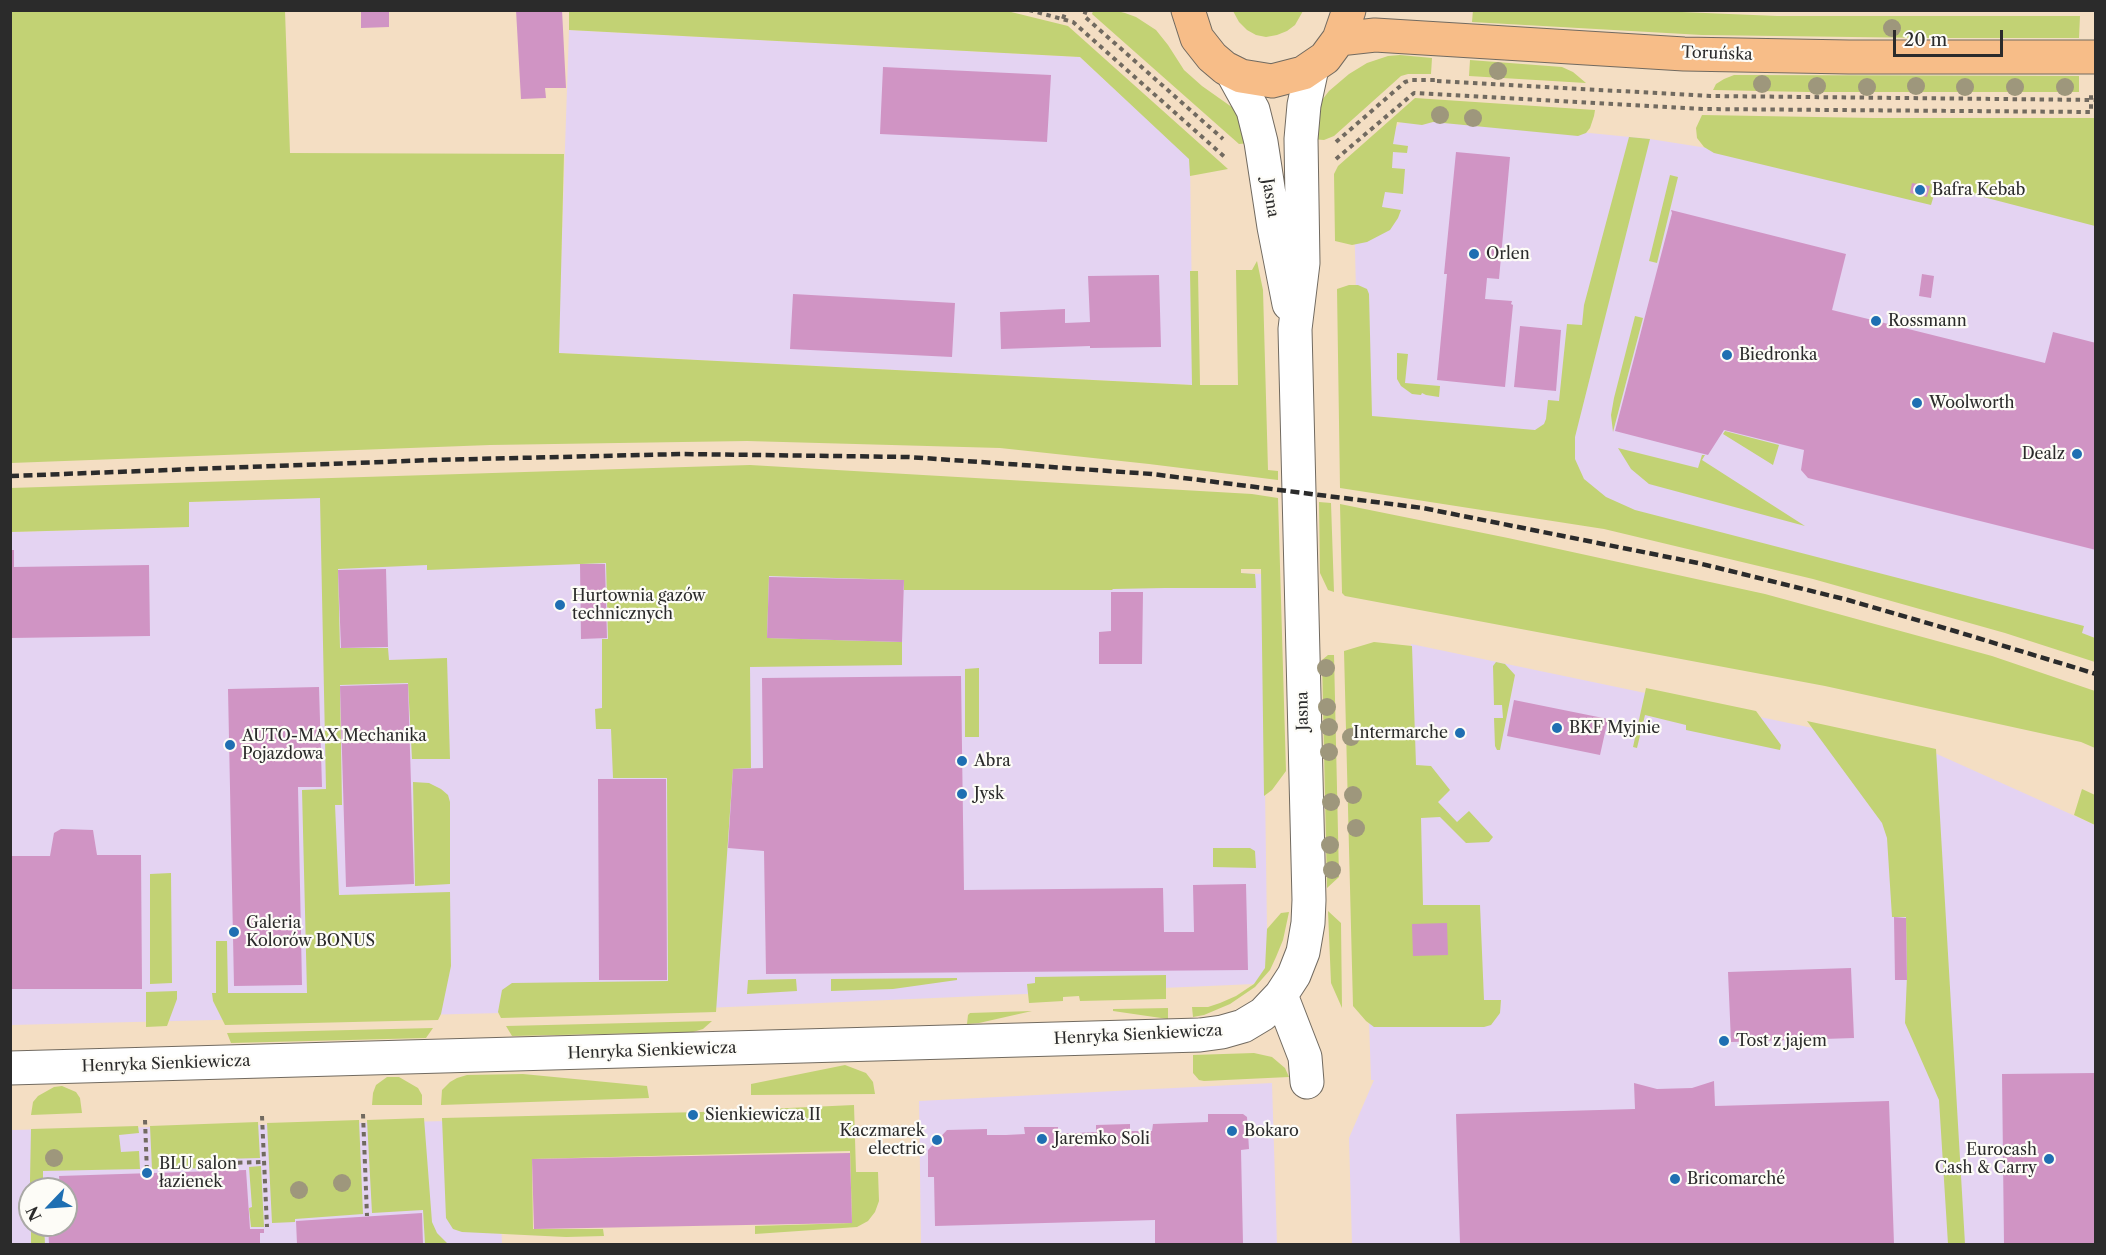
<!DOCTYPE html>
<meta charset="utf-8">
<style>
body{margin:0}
#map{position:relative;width:2106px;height:1255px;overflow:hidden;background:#f4dec3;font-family:"Libre Caslon Text",serif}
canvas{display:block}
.frame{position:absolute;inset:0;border:12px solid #2b2b2b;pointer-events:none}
.north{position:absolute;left:18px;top:1177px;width:60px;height:60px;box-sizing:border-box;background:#fdfcf7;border:2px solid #a9a8a5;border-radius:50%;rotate:245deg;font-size:16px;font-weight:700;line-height:24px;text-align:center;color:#2b2b2b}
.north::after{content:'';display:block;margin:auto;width:21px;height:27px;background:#1f6fb2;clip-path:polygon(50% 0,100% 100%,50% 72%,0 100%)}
.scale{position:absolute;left:1893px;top:30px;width:110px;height:27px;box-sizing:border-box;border:3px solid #2b2b2b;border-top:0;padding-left:8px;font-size:18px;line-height:21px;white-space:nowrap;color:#2b2b2b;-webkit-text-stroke:4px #fdfcf7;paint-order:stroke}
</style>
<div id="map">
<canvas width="2106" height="1255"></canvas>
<div class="frame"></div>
<div class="north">N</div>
<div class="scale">20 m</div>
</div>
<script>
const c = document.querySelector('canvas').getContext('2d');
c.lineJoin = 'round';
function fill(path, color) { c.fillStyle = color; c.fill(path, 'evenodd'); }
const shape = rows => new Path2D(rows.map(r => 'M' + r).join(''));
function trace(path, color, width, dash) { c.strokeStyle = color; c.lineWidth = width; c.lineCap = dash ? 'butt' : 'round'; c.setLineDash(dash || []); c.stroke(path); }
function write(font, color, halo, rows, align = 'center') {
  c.font = font + ' "Libre Caslon Text",serif'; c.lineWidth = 4.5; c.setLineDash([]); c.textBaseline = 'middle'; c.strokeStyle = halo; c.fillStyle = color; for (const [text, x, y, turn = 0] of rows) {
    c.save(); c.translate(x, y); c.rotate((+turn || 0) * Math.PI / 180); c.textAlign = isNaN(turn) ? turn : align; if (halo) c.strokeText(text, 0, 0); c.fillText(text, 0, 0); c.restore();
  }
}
const built = shape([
 [569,30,1080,57,1190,159,1193,385,558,353],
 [1408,115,1650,139,2095,209,2095,638,1987,602,1360,452,1353,170],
 [366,496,1111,567,1262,574,1267,929,1267,957,1265,968,1260,977,1254,984,706,1008,11,1025,10,532,188,527,189,502],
 [1411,644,1937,754,2095,825,2095,1244,1352,1244,1349,1138,1374,1080,1371,1080,1369,1020,1422,1020],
 [1272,1083,1277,1244,921,1244,919,1101],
 [497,1120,502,1244,11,1244,10,1130],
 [30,1189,66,1189,66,1225,30,1225]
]);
const green = shape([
 [569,10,1007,11,1068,26,1228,169,1190,176,1189,159,1080,57,569,30],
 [1473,10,1634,10,1777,16,2080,16,2079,38,1928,38,1702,35,1472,22],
 [10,11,285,11,290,153,564,154,559,353,1192,385,1190,271,1198,271,1200,385,1238,385,1236,270,1252,270,1257,261,1263,290,1268,470,1278,471,1278,480,1149,464,1000,448,747,441,490,445,11,463],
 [1093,11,1117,11,1125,13,1136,17,1156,30,1168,45,1184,70,1202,86,1236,110,1250,143,1239,144,1092,14],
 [1233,11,1233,10,1303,11,1295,25,1287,31,1277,35,1266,37,1256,35,1247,30,1239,22],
 [1400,55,1432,58,1431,74,1408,74,1401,76,1334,136,1324,140,1310,139,1319,104,1329,91,1349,74,1367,63,1388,56],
 [1470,60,1562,67,1573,72,1586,83,1469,76],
 [1734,75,2079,76,2079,92,1807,92,1713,90,1716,84,1724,79],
 [1415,98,1595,110,1594,116,1590,128,1586,133,1578,136,1433,122,1422,125,1397,122,1393,144,1408,146,1407,153,1393,152,1392,168,1405,169,1403,194,1385,192,1382,207,1401,210,1398,218,1390,230,1367,242,1352,245,1335,241,1334,174,1338,166],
 [1702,115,1873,118,2095,118,2095,226,1937,185,1931,205,1714,153,1704,147,1697,138,1696,128],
 [1629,137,1650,139,1575,437,1575,459,1584,479,1606,497,1635,510,2084,626,2082,633,2095,638,2095,662,2005,633,1813,579,1604,529,1340,488,1337,289,1349,285,1358,285,1367,289,1369,294,1372,416,1535,430,1544,424,1546,419,1548,400,1559,401,1567,324,1582,325,1584,305],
 [1670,175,1678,177,1657,263,1649,261],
 [1635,316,1643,318,1613,432,1611,415,1614,398],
 [1397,353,1408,354,1405,383,1440,386,1439,397,1426,395,1422,393,1421,395,1412,394,1401,386,1397,379],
 [1725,431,1779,445,1773,465,1723,434],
 [1618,448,1698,468,1702,455,1705,455,1702,460,1805,526,1649,484,1631,469],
 [750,465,1252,494,1278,498,1286,771,1272,790,1264,796,1261,569,1241,569,1241,573,1255,574,1256,588,1165,588,1113,589,1112,590,904,590,904,580,769,576,767,638,902,642,902,665,750,667,751,768,733,769,716,1012,501,1018,498,1012,502,990,512,983,668,981,667,778,613,778,611,729,596,729,595,709,602,708,602,639,608,639,606,563,427,570,427,565,338,569,340,648,388,648,389,660,447,658,450,759,412,759,408,683,340,685,342,805,335,805,339,895,450,892,451,966,441,1014,438,1020,225,1025,213,1001,212,993,216,993,216,941,227,941,228,993,307,993,302,790,326,789,320,498,189,502,189,527,11,532,10,488],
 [1319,502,1331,503,1334,592,1328,590,1320,573],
 [1340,504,1508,538,1765,594,1992,656,2095,691,2095,748,2081,742,1825,686,1345,596,1342,593],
 [1374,642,1412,646,1416,765,1431,766,1450,790,1438,802,1457,822,1469,811,1493,837,1489,842,1466,843,1440,817,1421,818,1423,905,1480,905,1484,1000,1501,1000,1500,1013,1491,1025,1484,1027,1374,1027,1366,1021,1353,1006,1344,651],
 [1328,655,1334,655,1339,877,1327,888,1322,660],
 [1496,662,1505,664,1515,675,1500,750,1497,750,1495,746,1494,718,1503,718,1502,705,1494,705,1493,666],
 [979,668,979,737,965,737,965,669],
 [1646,688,1756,711,1781,745,1780,750,1686,730,1686,725,1645,715,1637,748,1633,747],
 [1807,721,1936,749,1965,1244,1948,1244,1939,1100,1905,1023,1907,976,1906,917,1892,917,1887,838,1882,823],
 [413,782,429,783,441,789,448,795,450,802,450,884,415,886],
 [2082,789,2095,795,2095,825,2074,815],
 [1213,848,1250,848,1255,851,1256,868,1213,867],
 [171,873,172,983,150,984,150,874],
 [1328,911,1341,923,1342,1008,1331,983],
 [1289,912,1283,940,1276,957,1270,970,1255,987,1230,1004,1204,1015,1193,1017,1192,1007,1208,1007,1220,1003,1236,996,1254,984,1265,968,1267,929,1281,913],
 [1166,975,1166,999,1080,1001,1079,996,1063,997,1063,1001,1029,1003,1027,984,1035,983,1035,977],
 [957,978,957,980,893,989,831,991,831,979],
 [796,979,797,991,747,994,748,980],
 [177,991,177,999,167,1026,146,1027,146,992],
 [1168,1008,1168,1019,1113,1011,1113,1009],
 [1032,1011,979,1023,967,1024,968,1015,970,1013],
 [712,1021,703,1029,693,1032,512,1036,506,1026],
 [433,1028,426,1038,231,1043,227,1033],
 [1254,1053,1272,1057,1285,1068,1289,1077,1204,1081,1199,1080,1193,1073,1193,1055],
 [845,1065,866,1073,873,1082,875,1094,751,1095,751,1084],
 [523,1074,647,1086,649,1098,441,1105,442,1090,450,1082,457,1078,467,1075],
 [387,1077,399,1077,418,1088,422,1095,422,1105,372,1105,373,1093,376,1085],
 [62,1086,76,1092,80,1098,82,1113,31,1115,33,1102,38,1096,54,1087],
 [854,1105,856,1172,878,1172,879,1201,875,1212,868,1221,857,1227,755,1234,755,1226,852,1223,850,1151,532,1159,533,1229,603,1229,604,1236,566,1237,462,1232,453,1229,446,1218,442,1118,701,1112],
 [424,1118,432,1222,437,1233,448,1244,425,1244,423,1210,372,1213,367,1120],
 [359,1120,363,1214,295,1219,295,1222,272,1223,267,1123],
 [258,1122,260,1158,222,1159,223,1168,152,1169,150,1126],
 [138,1126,139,1133,119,1135,121,1152,139,1151,140,1169,43,1171,43,1189,30,1189,30,1195,30,1180,31,1129],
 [261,1166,264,1227,251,1227,249,1208,252,1207,249,1167],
 [31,1225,44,1225,45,1244,31,1244]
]);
const building = shape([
 [361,10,389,10,389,27,361,28],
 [516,10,562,10,566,88,545,88,546,98,521,99],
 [883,67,1051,75,1047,142,880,134],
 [1456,152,1510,157,1499,279,1487,278,1485,299,1512,301,1511,304,1513,305,1505,387,1437,380,1447,274,1444,274],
 [1912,183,1930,186,1927,197,1910,193],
 [1671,210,1846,254,1832,310,2045,363,2053,332,2096,343,2096,550,1808,478,1801,470,1804,450,1724,430,1708,455,1615,431,1672,213],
 [1922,274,1934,276,1931,298,1919,296],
 [1159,275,1161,347,1090,348,1090,346,1001,349,1000,312,1065,309,1065,323,1090,322,1088,276],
 [793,294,955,303,952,357,790,349],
 [1520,326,1561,330,1556,391,1514,387],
 [10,550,14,550,14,567,149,565,150,636,10,638],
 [580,564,605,564,607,638,581,639],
 [386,569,388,647,341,648,338,570],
 [769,577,904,580,902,642,767,638],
 [1111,592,1143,592,1142,664,1099,664,1099,632,1111,631],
 [961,676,964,890,1163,888,1164,932,1194,932,1193,885,1246,884,1248,970,766,974,764,851,728,848,733,769,763,768,762,678],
 [408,684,414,884,346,887,340,686],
 [319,687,322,787,298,787,302,985,234,986,228,689],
 [1514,700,1608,719,1600,755,1507,736],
 [598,779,666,779,667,980,599,980],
 [61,829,93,830,97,855,141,855,142,989,10,989,10,856,50,856,54,833],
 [1894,917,1906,918,1907,980,1895,980],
 [1447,923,1448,955,1413,956,1412,924],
 [1851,968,1854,1038,1731,1042,1728,972],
 [2096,1073,2096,1244,2004,1244,2002,1074],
 [1714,1081,1715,1106,1889,1101,1894,1244,1460,1244,1456,1114,1635,1109,1634,1083,1657,1089,1692,1088],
 [1208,1114,1243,1114,1247,1117,1249,1149,1241,1150,1243,1244,1155,1244,1155,1220,935,1226,934,1177,928,1177,928,1150,947,1130,987,1129,987,1135,1006,1135,1025,1134,1024,1127,1058,1127,1058,1133,1077,1133,1096,1132,1096,1125,1130,1124,1130,1131,1152,1131,1153,1124,1208,1122],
 [850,1153,852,1223,534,1229,532,1159],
 [246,1170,250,1229,264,1229,264,1233,260,1233,260,1244,49,1244,48,1225,66,1225,66,1189,60,1189,59,1176],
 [422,1213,423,1244,297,1244,296,1221]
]);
const path = shape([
 [1029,10,1073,22,1227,159],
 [1086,10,1084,16,1223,139],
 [1063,19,1066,10],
 [1437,81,1710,96,2096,100],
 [1336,142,1405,82,1412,80,1437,80],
 [1336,159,1414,93,1704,109,2091,112,2091,92],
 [363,1114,367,1216],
 [262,1116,267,1227],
 [145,1120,147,1173],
 [229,1171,228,1163,264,1162]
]);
const minor = shape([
 [1232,72,1253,110,1261,142,1274,227,1289,304],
 [1281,995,1305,1057,1307,1082],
 [10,1068,1200,1035,1222,1032,1243,1026,1263,1014,1281,995,1294,975,1303,952,1308,923,1309,900,1295,329,1303,263,1301,139,1304,105,1312,68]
]);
const primary = shape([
 [1188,10,1197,38,1212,57,1225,68,1241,76,1272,81,1303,73,1325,58,1339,39,1349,10],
 [1339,39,1375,35,1684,54,1849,57,2096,57]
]);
const rail = shape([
 [10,476,433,460,683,454,908,457,1152,474,1423,508,1698,563,1848,600,1958,632,2096,674]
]);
const trees = [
 [1892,28],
 [1498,71],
 [1762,84],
 [1817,86],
 [1916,86],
 [1867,87],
 [1965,87],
 [2015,87],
 [2065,87],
 [1440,115],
 [1473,118],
 [1326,668],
 [1327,707],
 [1329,727],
 [1351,737],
 [1329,752],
 [1353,795],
 [1331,802],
 [1356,828],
 [1330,845],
 [1332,870],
 [54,1158],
 [342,1183],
 [299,1190]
];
const markers = [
 [1920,190,6,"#1f6fb2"],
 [1474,254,6,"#1f6fb2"],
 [1876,321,6,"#1f6fb2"],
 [1727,355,6,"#1f6fb2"],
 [1917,403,6,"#1f6fb2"],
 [2077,454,6,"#1f6fb2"],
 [560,605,6,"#1f6fb2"],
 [1557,728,6,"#1f6fb2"],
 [1460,733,6,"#1f6fb2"],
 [230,745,6,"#1f6fb2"],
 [962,761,6,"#1f6fb2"],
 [962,794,6,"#1f6fb2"],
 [234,932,6,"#1f6fb2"],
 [1724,1041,6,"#1f6fb2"],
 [693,1115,6,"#1f6fb2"],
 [1232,1131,6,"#1f6fb2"],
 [1042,1139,6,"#1f6fb2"],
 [937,1140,6,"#1f6fb2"],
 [2049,1159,6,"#1f6fb2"],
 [147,1173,6,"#1f6fb2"],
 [1675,1179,6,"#1f6fb2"]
];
const streetNames = [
 ["Toruńska",1717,54,2],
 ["Jasna",1270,198,81],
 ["Jasna",1303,711,-91],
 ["Henryka Sienkiewicza",1138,1035,-3],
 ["Henryka Sienkiewicza",652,1051,-2],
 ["Henryka Sienkiewicza",166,1064,-2]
];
const poiNames = [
 ["Bafra Kebab",1932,190],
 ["Orlen",1486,254],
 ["Rossmann",1888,321],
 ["Biedronka",1739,355],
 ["Woolworth",1929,403],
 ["Dealz",2065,454,"right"],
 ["Hurtownia gazów",572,596],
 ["technicznych",572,614],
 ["BKF Myjnie",1569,728],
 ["Intermarche",1448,733,"right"],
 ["AUTO-MAX Mechanika",242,736],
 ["Pojazdowa",242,754],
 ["Abra",974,761],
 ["Jysk",974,794],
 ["Galeria",246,923],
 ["Kolorów BONUS",246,941],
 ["Tost z jajem",1736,1041],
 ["Sienkiewicza II",705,1115],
 ["Kaczmarek",925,1131,"right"],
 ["electric",925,1149,"right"],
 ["Bokaro",1244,1131],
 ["Jaremko Soli",1054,1139],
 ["Eurocash",2037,1150,"right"],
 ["Cash & Carry",2037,1168,"right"],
 ["BLU salon",159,1164],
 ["łazienek",159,1182],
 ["Bricomarché",1687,1179]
];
fill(built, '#e4d3f2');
fill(green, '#c2d274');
fill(building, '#d094c4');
trace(minor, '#716a60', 35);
trace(primary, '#716a60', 35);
trace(path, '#716a60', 4, [4.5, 4.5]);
trace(minor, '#fff', 33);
trace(primary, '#f7bd88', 33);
trace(rail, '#2b2b2b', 4.5, [9, 4.5]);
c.fillStyle = '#9e977c';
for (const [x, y] of trees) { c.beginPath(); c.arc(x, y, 9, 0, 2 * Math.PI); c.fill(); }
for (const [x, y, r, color] of markers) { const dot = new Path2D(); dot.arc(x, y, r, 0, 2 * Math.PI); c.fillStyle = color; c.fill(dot); trace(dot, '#fdfcf7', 2); }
write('16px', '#2b2b2b', '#fdfcf7', streetNames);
write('16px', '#2b2b2b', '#fdfcf7', poiNames, 'left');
</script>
